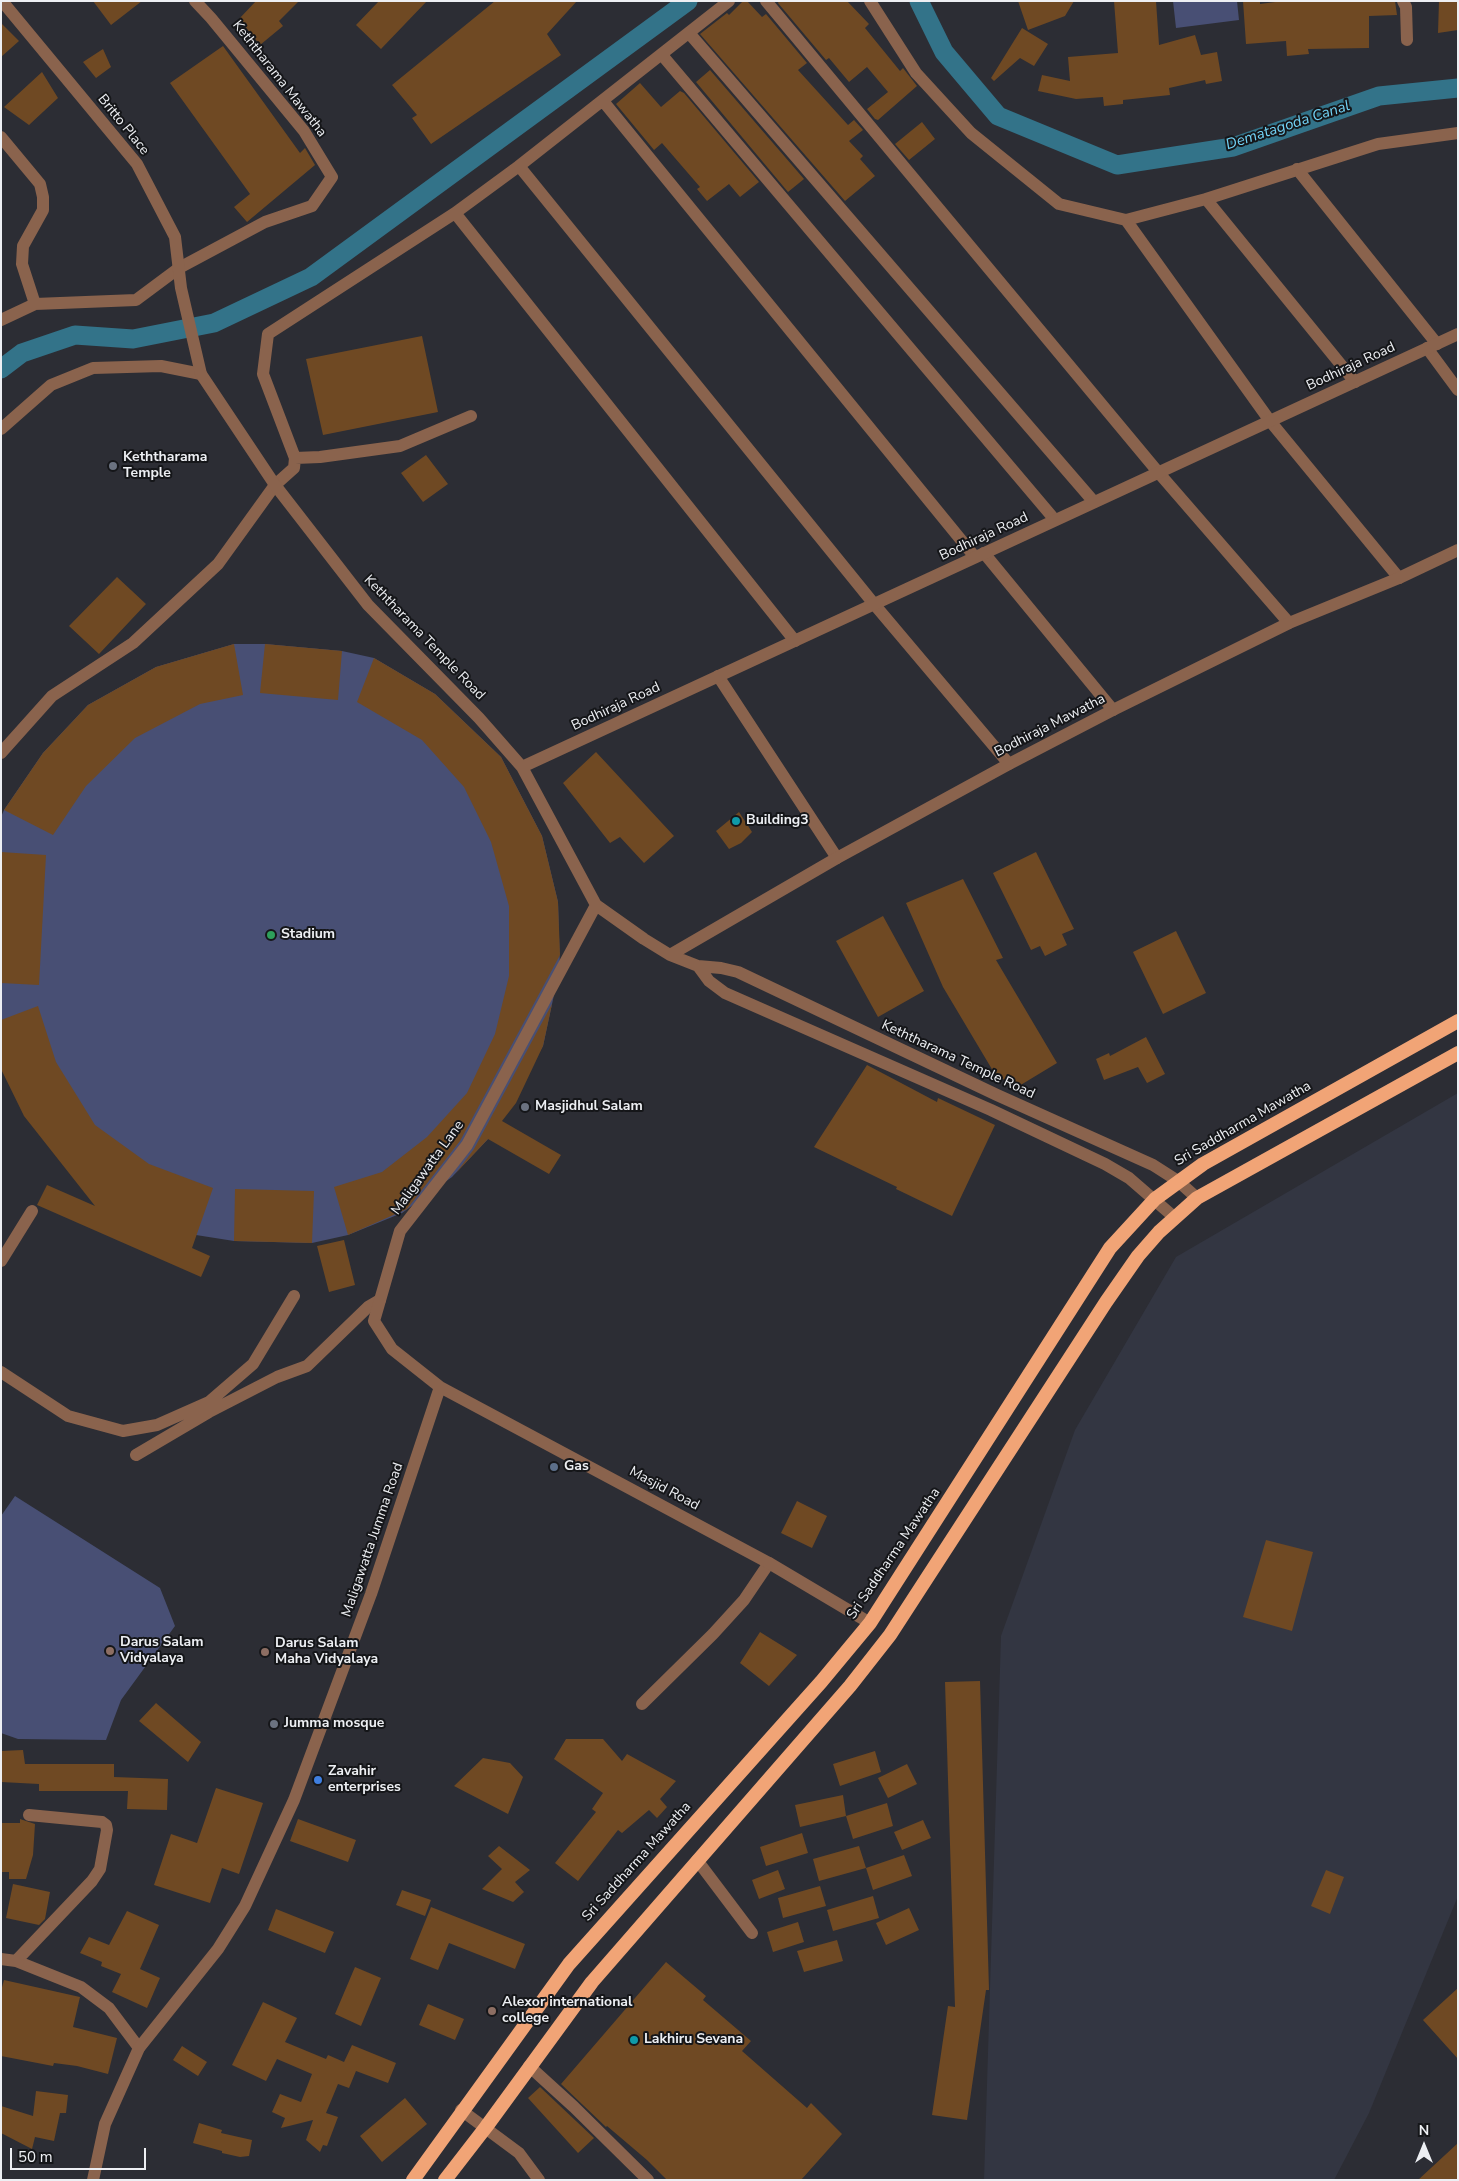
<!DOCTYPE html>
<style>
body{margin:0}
#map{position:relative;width:1459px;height:2181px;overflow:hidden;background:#2c2d34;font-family:"Nunito Sans",sans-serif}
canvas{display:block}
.frame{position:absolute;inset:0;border:2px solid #edeff3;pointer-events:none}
.north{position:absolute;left:1399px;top:2121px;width:50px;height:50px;-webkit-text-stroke:4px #151619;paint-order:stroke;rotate:0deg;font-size:14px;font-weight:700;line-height:20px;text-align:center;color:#edeff3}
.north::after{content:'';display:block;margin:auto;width:18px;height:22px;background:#edeff3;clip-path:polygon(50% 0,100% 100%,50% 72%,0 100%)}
.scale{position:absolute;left:10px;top:2148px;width:136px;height:22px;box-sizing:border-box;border:2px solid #edeff3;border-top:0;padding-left:6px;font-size:15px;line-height:18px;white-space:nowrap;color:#edeff3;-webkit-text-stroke:4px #151619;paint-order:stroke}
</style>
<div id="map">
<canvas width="1459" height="2181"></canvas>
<div class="frame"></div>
<div class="north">N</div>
<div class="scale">50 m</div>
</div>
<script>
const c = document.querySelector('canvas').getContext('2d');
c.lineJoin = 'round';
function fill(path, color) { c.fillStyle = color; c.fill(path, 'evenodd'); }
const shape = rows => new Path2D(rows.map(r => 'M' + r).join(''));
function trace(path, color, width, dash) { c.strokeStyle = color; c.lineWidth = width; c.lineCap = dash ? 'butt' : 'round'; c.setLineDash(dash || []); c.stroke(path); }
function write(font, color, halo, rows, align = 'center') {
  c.font = font + ' "Nunito Sans",sans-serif'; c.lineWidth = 4; c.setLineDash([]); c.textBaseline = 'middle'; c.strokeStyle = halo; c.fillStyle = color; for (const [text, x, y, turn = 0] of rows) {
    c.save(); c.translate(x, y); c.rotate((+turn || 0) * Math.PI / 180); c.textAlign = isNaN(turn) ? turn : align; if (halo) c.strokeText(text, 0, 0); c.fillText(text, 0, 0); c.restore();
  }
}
const built = shape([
 [1458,1093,1458,1896,1369,2113,1334,2180,984,2180,1001,1636,1075,1430,1176,1257]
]);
const green = shape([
 [1173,1,1237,1,1239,20,1176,28],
 [234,644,265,644,342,651,374,658,435,694,501,757,542,836,558,902,560,967,543,1046,488,1139,452,1177,402,1213,348,1235,312,1243,234,1241,196,1235,1,1069,1,817,4,810,43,753,88,705,156,667],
 [15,1496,160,1588,175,1626,121,1700,106,1740,18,1739,1,1733,1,1516]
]);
const canal = shape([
 [919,1,944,52,998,116,1117,165,1233,147,1379,96,1458,88],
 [1,369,22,353,75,335,133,339,214,323,311,277,688,1]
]);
const building = shape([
 [93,1,142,1,111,25],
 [256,1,299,1,279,21,283,26,260,45,239,19],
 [379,1,427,1,381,49,356,25],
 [495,1,577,1,547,34,561,55,431,144,412,118,417,115,392,85],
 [743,1,747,1,762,17,766,14,807,63,798,70,848,125,854,120,863,130,849,141,863,156,860,159,875,176,845,201,700,34,727,13,729,15],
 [779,1,847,1,869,24,865,28,900,71,903,68,917,86,878,120,875,119,867,109,888,92,867,67,849,82,829,58,826,60,778,3],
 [1018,1,1074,1,1065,16,1028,30],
 [1114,1,1156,1,1159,45,1195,35,1201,55,1217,52,1222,81,1206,84,1205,80,1169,88,1170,95,1123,100,1123,104,1104,106,1103,97,1076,99,1038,91,1042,75,1070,81,1068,57,1118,53],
 [1243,1,1260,1,1260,4,1283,1,1395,1,1397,15,1369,16,1369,48,1308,49,1309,54,1287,56,1286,41,1246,44],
 [1439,1,1458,1,1458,30,1438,33],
 [1,23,19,41,1,57],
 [1022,28,1048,44,1034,66,1020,58,994,81,991,78],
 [223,46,300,153,305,148,315,165,247,222,234,207,250,194,170,83],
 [103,49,111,67,96,78,83,62],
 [710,70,804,179,788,192,696,82],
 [42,72,58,98,29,125,4,107],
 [640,83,661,107,680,91,684,93,759,182,740,197,729,184,707,201,697,189,700,187,662,143,654,150,616,104],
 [922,122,935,139,909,160,895,144],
 [422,336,438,412,323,435,306,359],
 [426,455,448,484,423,502,401,473],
 [117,577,146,604,99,654,69,626],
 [234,644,243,695,200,704,135,738,86,786,53,835,4,810,43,753,88,705,156,667],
 [265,644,342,651,338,700,260,693],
 [374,658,435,694,501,757,542,836,558,902,560,955,460,1141,407,1209,348,1235,334,1187,382,1172,427,1137,467,1093,495,1034,509,976,509,906,491,842,464,787,422,740,357,702],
 [596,752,674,836,644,863,620,837,610,843,563,783],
 [739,812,752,832,741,843,729,849,716,831],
 [1,852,46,855,39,985,1,983],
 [1036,852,1074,929,1062,934,1067,945,1045,956,1040,946,1031,950,993,873],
 [963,879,1003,958,996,960,1057,1063,1019,1086,996,1076,943,987,906,903],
 [883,916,924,991,878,1017,836,941],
 [1176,931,1206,993,1163,1014,1133,952],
 [552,1004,543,1046,516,1103,502,1121,561,1155,549,1174,488,1139,456,1173,474,1149],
 [38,1006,56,1062,95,1125,149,1164,213,1188,192,1248,210,1256,201,1277,37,1205,47,1185,95,1206,24,1116,1,1069,1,1020],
 [1146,1037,1165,1074,1147,1083,1138,1067,1104,1080,1096,1059,1109,1053,1110,1056],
 [867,1065,937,1102,938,1098,995,1125,952,1216,896,1189,897,1187,814,1147],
 [235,1189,314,1191,312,1243,234,1241],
 [344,1240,355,1285,329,1292,317,1246],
 [797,1501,827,1516,812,1548,781,1533],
 [1266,1540,1313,1552,1292,1631,1243,1617],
 [760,1632,797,1655,769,1686,740,1663],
 [980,1681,989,1990,986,1990,967,2120,932,2115,948,2006,955,2007,945,1682],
 [156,1703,201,1742,188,1762,139,1721],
 [566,1739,603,1739,622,1761,627,1754,676,1781,660,1799,667,1807,657,1818,649,1810,622,1833,618,1830,578,1881,555,1863,596,1812,592,1809,603,1793,554,1759],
 [23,1750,25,1764,114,1764,114,1777,168,1779,167,1810,127,1809,128,1791,39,1791,39,1784,1,1782,1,1751],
 [875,1751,881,1772,840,1786,833,1764],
 [483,1758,510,1763,523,1777,508,1814,454,1786],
 [907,1764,917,1784,888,1798,878,1778],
 [216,1788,263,1803,239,1874,222,1868,210,1903,154,1885,171,1834,197,1843],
 [843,1795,846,1816,800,1827,795,1805],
 [887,1803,893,1826,853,1839,846,1816],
 [20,1819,35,1824,33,1855,26,1879,9,1879,9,1872,1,1872,1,1823,20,1823],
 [298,1819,356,1840,348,1862,290,1841],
 [923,1820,931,1838,902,1850,894,1832],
 [802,1833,808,1853,766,1866,760,1847],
 [499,1846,530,1870,515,1882,524,1892,513,1902,482,1889,502,1869,488,1856],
 [859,1846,866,1868,819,1881,813,1859],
 [904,1855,912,1876,873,1890,866,1868],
 [778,1870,785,1889,759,1899,752,1880],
 [1326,1870,1344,1877,1330,1914,1311,1906],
 [13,1884,50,1892,45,1919,39,1925,6,1918],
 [820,1886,826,1906,783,1918,778,1898],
 [402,1890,431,1900,425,1916,396,1905],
 [873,1896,879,1918,833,1931,827,1910],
 [431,1907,525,1944,515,1969,449,1943,438,1970,410,1959],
 [909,1908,919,1930,886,1945,876,1923],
 [276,1909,334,1932,325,1953,268,1930],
 [127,1911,159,1925,140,1969,160,1978,147,2008,112,1992,121,1974,101,1966,102,1962,80,1953,89,1937,109,1945],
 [798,1922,804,1942,773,1952,767,1932],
 [837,1940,843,1961,804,1972,797,1951],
 [666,1962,706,1996,703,2000,751,2041,742,2051,807,2108,811,2103,842,2134,801,2180,667,2180,647,2160,607,2126,606,2127,561,2084],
 [355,1967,381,1978,361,2026,335,2014],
 [4,1980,80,1997,73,2027,117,2038,108,2074,77,2066,54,2063,53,2066,1,2056,1,1991],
 [1458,1988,1458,2059,1423,2020],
 [263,2002,297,2018,285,2042,326,2059,328,2055,344,2062,352,2045,396,2063,388,2083,356,2071,349,2088,338,2084,326,2113,338,2117,327,2146,323,2145,320,2152,306,2140,313,2120,281,2128,285,2118,272,2112,280,2094,301,2102,312,2074,277,2059,266,2081,232,2065],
 [428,2004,464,2019,455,2040,419,2025],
 [182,2046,207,2062,198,2076,173,2060],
 [540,2087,594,2138,578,2153,528,2098],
 [36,2091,68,2095,66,2113,60,2113,54,2141,35,2137,32,2149,1,2133,1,2106,33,2116],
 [405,2098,427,2124,382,2162,360,2136],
 [199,2123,222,2130,221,2133,252,2140,249,2156,240,2157,222,2153,222,2151,193,2143],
 [1458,2143,1458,2180,1418,2180]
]);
const minor = shape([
 [766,1,1158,472,1289,623],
 [870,1,916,73,971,133,1059,204,1126,220,1206,199,1378,144,1458,133],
 [1403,1,1406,7,1407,40],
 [689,33,1094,502],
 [662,55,1055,520],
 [603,101,975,557],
 [1,137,40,184,43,197,43,210,23,246,22,264,35,304],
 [519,166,874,604,1009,764],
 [1297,169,1437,344],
 [1206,199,1355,382],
 [455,213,795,641],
 [1126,220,1270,421,1399,578],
 [1,320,35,304,136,300,179,268,265,222,312,206,332,177,304,131,211,18,195,1],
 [1427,348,1458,390],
 [1,429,51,385,93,368,161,366,201,374],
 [295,458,320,457,400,446,471,416],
 [984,553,1113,710],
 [718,676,837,858],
 [1,753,52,696,133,643,218,564,275,485,294,468,295,458,263,374,268,334,455,213,519,166,729,1],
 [1,1261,32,1211],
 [1,1372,68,1416,123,1431,157,1425,209,1402,253,1364,294,1296],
 [136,1455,209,1412,277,1377,307,1366,368,1307,380,1300],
 [642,1704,713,1634,744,1600,769,1563],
 [697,1860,752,1933],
 [1,1959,16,1961,81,1987,109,2008,139,2048],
 [16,1961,92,1881,100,1869,107,1830,106,1825,102,1822,29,1815],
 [529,2066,574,2107,648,2180],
 [461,2110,519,2153,539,2180]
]);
const tertiary = shape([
 [2,1,137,164,175,237,181,288,201,374,275,485,368,605,479,718,522,767,596,905,644,939,670,955,698,966,721,968,738,972,997,1095,1153,1165,1178,1181,1197,1198],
 [522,767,1458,334],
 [596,905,467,1145,400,1231,374,1321,392,1349,440,1387,769,1563,870,1623],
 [670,955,837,858,1009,764,1113,710,1289,623,1399,578,1458,550],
 [698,966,709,981,725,993,991,1110,1105,1164,1129,1178,1174,1217],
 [93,2180,105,2124,139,2048,218,1949,245,1906,294,1800,371,1594,440,1387]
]);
const trunk = shape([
 [413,2180,569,1964,821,1682,870,1623,1110,1248,1155,1199,1203,1164,1458,1021],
 [445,2180,486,2127,592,1982,850,1686,890,1635,1106,1302,1138,1256,1159,1232,1197,1198,1458,1053]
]);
const markers = [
 [113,466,5,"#6b7280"],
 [736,821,5,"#0f9aa8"],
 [271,935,5,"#2e9e5b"],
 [525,1107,5,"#6b7280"],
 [554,1467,5,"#5c6f8a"],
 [110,1651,5,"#8d6e63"],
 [265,1652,5,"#8d6e63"],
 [274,1724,5,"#6b7280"],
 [318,1780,5,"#3f7fe0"],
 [492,2011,5,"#8d6e63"],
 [634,2040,5,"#0f9aa8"]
];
const streetNames = [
 ["Keththarama Mawatha",279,79,52],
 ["Britto Place",123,125,51],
 ["Bodhiraja Road",1351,367,-25],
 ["Bodhiraja Road",984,537,-25],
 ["Keththarama Temple Road",424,638,46],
 ["Bodhiraja Road",616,707,-25],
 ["Bodhiraja Mawatha",1050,726,-27],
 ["Keththarama Temple Road",958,1060,25],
 ["Sri Saddharma Mawatha",1243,1124,-30],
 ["Maligawatta Lane",428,1168,-54],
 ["Masjid Road",664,1489,28],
 ["Maligawatta Jumma Road",373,1540,-71],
 ["Sri Saddharma Mawatha",894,1554,-56],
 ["Sri Saddharma Mawatha",637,1862,-48]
];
const poiNames = [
 ["Keththarama",123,458],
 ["Temple",123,474],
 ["Building3",746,821],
 ["Stadium",281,935],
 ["Masjidhul Salam",535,1107],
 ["Gas",564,1467],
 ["Darus Salam",120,1643],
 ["Vidyalaya",120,1659],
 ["Darus Salam",275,1644],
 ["Maha Vidyalaya",275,1660],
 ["Jumma mosque",284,1724],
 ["Zavahir",328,1772],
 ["enterprises",328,1788],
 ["Alexor international",502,2003],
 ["college",502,2019],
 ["Lakhiru Sevana",644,2040]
];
const waterNames = [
 ["Dematagoda Canal",1288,126,-18]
];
fill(built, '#333642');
fill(green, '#484f74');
trace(canal, '#337389', 19);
fill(building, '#6f4923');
trace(minor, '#8a634d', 12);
trace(tertiary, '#8a634d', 12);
trace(trunk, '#f1a476', 14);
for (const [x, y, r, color] of markers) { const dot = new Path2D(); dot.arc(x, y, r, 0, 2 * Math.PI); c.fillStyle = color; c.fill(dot); trace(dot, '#151619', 2); }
write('14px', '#edeff3', '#151619', streetNames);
write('bold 14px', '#edeff3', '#151619', poiNames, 'left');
write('italic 15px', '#72d3f6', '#151619', waterNames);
</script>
